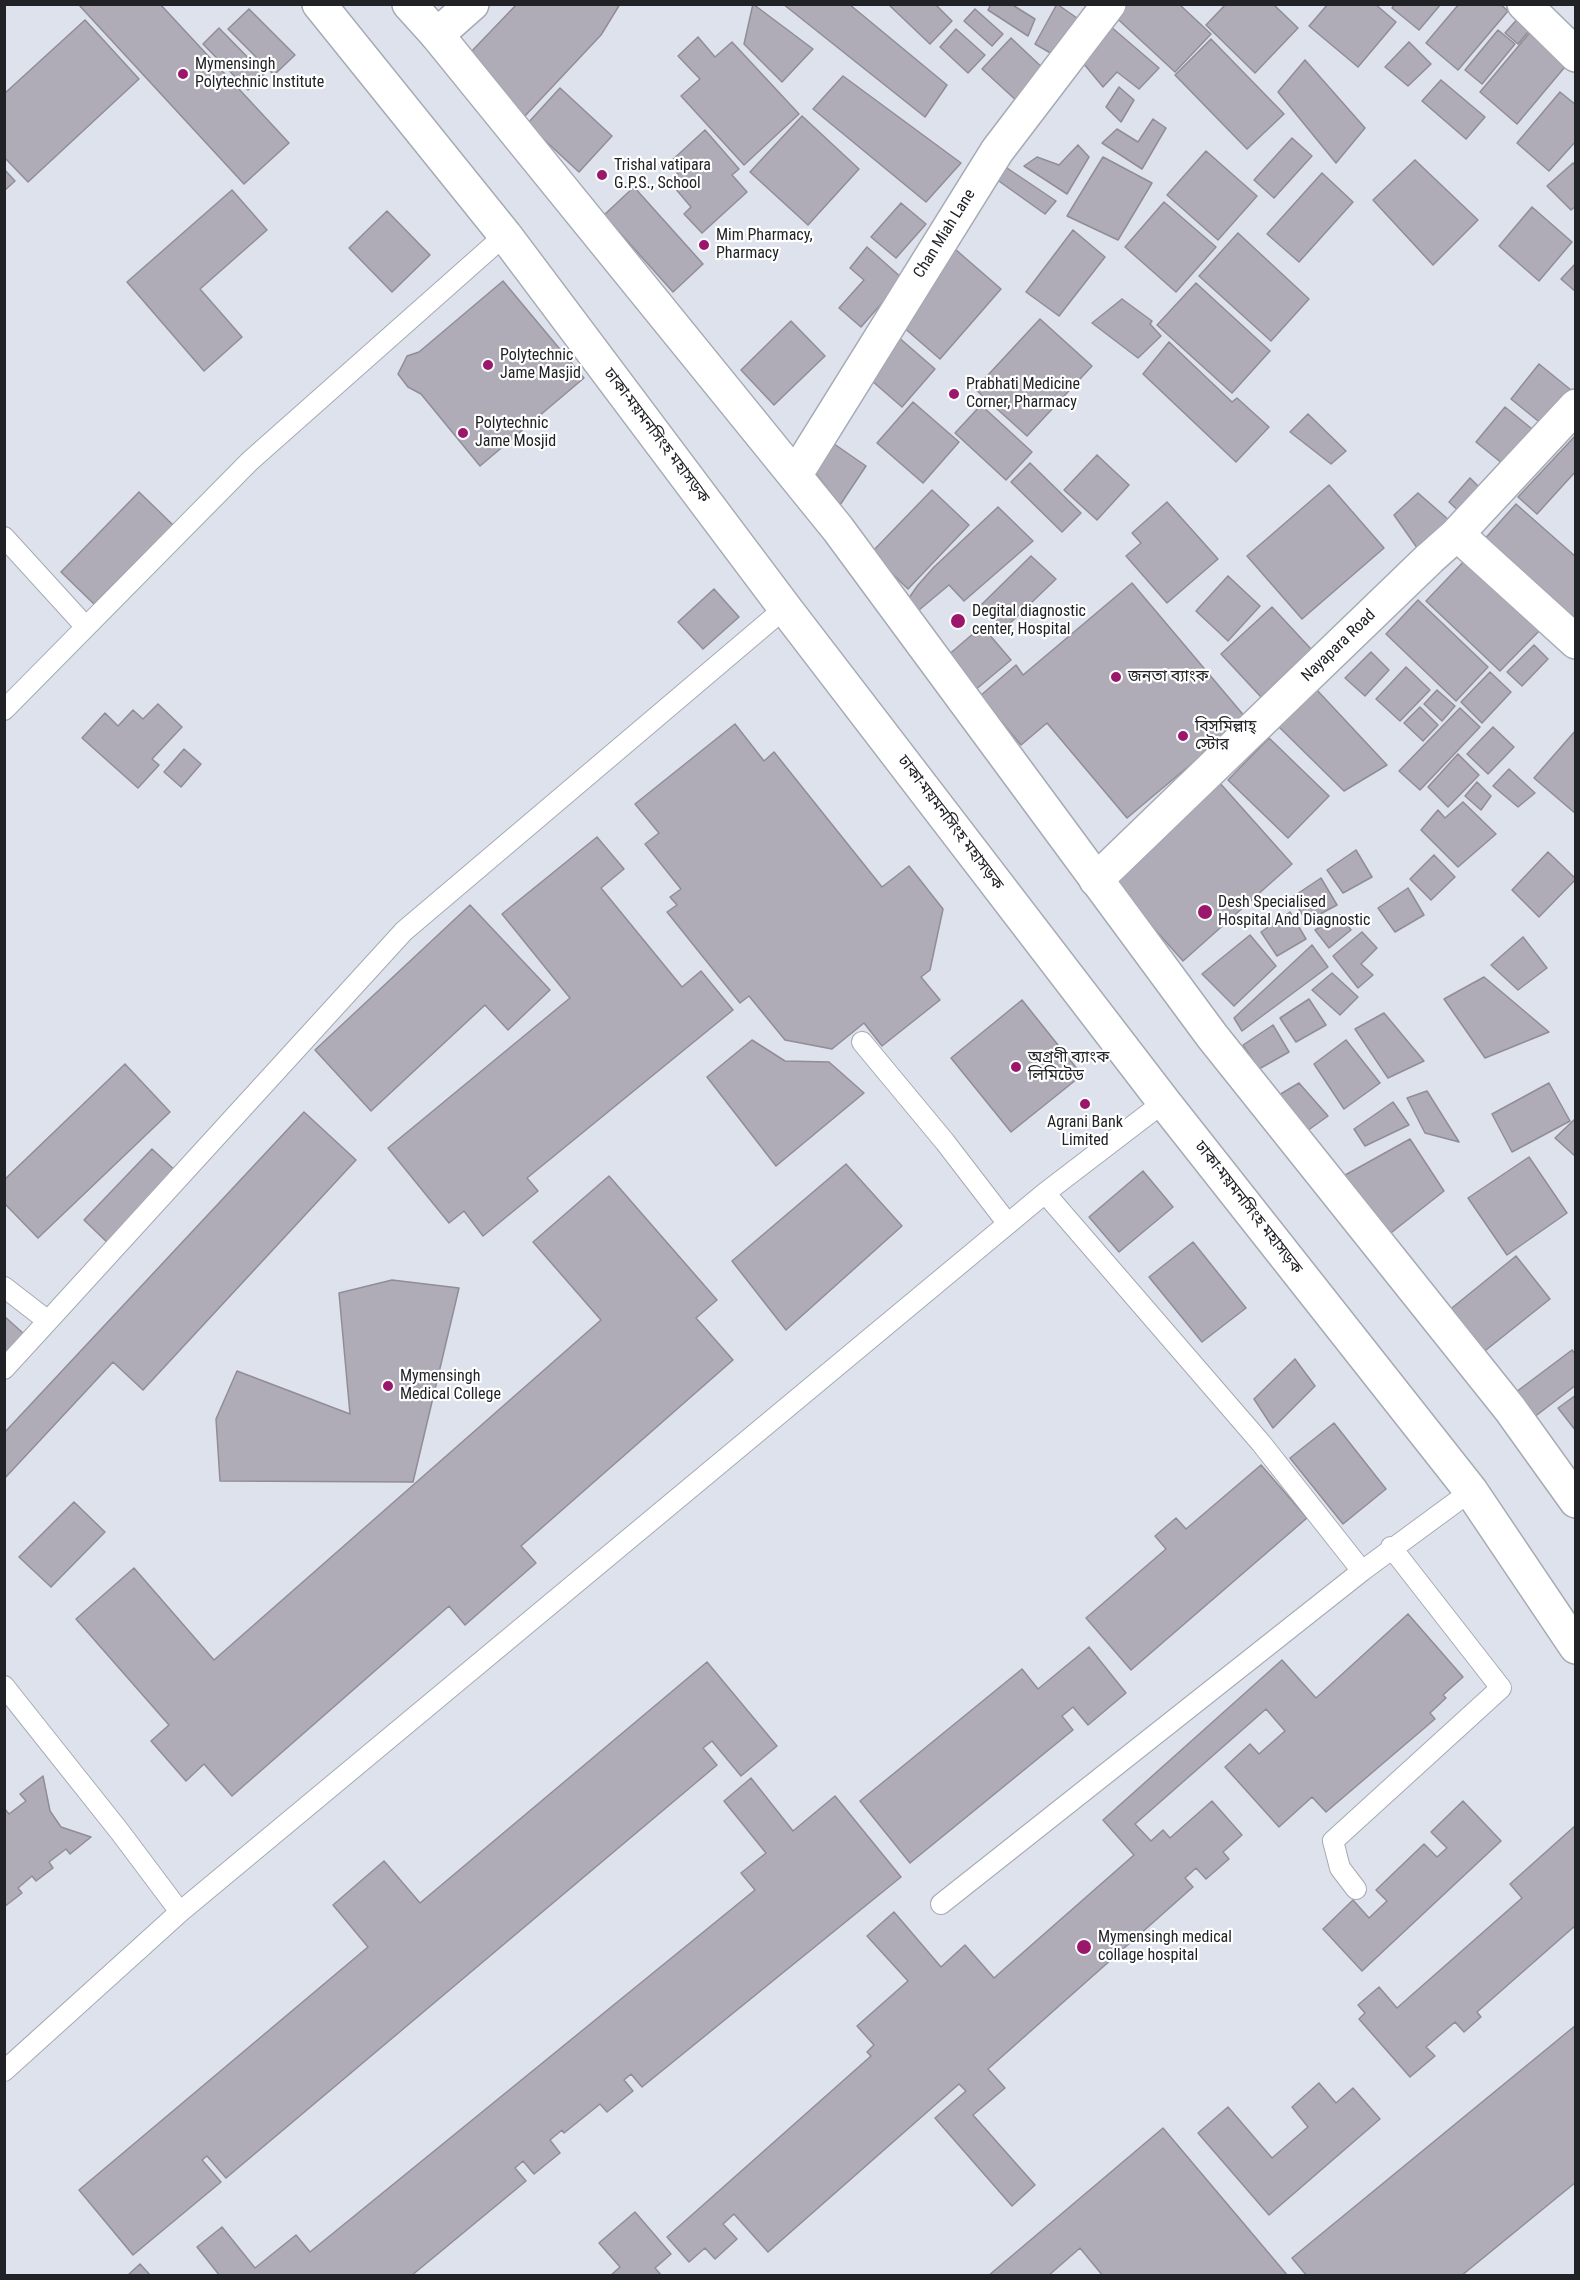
<!DOCTYPE html>
<meta charset="utf-8">
<style>
body{margin:0}
#map{position:relative;width:1580px;height:2280px;overflow:hidden;background:#dde2ed;font-family:"Roboto Condensed",sans-serif}
canvas{display:block}
.frame{position:absolute;inset:0;border:6px solid #202226;pointer-events:none}
</style>
<div id="map">
<canvas width="1580" height="2280"></canvas>
<div class="frame"></div>
</div>
<script>
const c = document.querySelector('canvas').getContext('2d');
c.lineJoin = 'round';
function fill(path, color) { c.fillStyle = color; c.fill(path, 'evenodd'); }
const shape = rows => new Path2D(rows.map(r => 'M' + r).join(''));
function trace(path, color, width, dash) { c.strokeStyle = color; c.lineWidth = width; c.lineCap = dash ? 'butt' : 'round'; c.setLineDash(dash || []); c.stroke(path); }
function write(font, color, halo, rows, align = 'center') {
  c.font = font + ' "Roboto Condensed","Noto Sans Bengali",sans-serif'; c.lineWidth = 4.5; c.setLineDash([]); c.textBaseline = 'middle'; c.strokeStyle = halo; c.fillStyle = color; for (const [text, x, y, turn = 0] of rows) {
    c.save(); c.translate(x, y); c.rotate((+turn || 0) * Math.PI / 180); c.textAlign = isNaN(turn) ? turn : align; if (halo) c.strokeText(text, 0, 0); c.fillText(text, 0, 0); c.restore();
  }
}
const building = shape([
 [78,4,160,4,289,143,244,184,78,4],
 [517,4,620,4,601,35,524,117,468,55,517,4],
 [753,4,813,49,782,82,744,44,753,4],
 [783,4,849,4,947,85,925,117,783,4],
 [935,4,952,21,930,44,889,5,935,4],
 [991,4,1011,4,1035,19,1028,36,988,10,991,4],
 [1057,4,1084,23,1059,58,1035,44,1057,4],
 [1114,4,1179,4,1211,34,1175,72,1108,10,1114,4],
 [1226,4,1273,4,1298,28,1255,73,1206,25,1226,4],
 [1328,4,1375,4,1396,22,1358,67,1309,26,1328,4],
 [1395,4,1441,4,1419,30,1392,8,1395,4],
 [1459,4,1500,4,1508,11,1458,70,1426,43,1459,4],
 [249,9,295,55,274,75,228,29,249,9],
 [975,9,1003,34,992,46,964,21,975,9],
 [1520,16,1533,26,1518,44,1505,33,1520,16],
 [85,20,139,79,28,182,4,157,4,94,85,20],
 [1110,26,1159,68,1139,89,1117,72,1103,87,1079,58,1110,26],
 [219,28,264,74,248,90,203,44,219,28],
 [956,29,985,55,968,73,940,47,956,29],
 [1498,30,1515,44,1482,84,1465,70,1498,30],
 [1532,30,1569,62,1517,124,1480,92,1532,30],
 [698,37,715,57,732,42,799,114,744,165,681,96,700,79,678,56,698,37],
 [1011,38,1047,72,1018,102,982,69,1011,38],
 [1211,39,1284,114,1247,149,1175,75,1211,39],
 [1409,42,1431,64,1408,86,1385,67,1409,42],
 [1305,60,1365,128,1336,163,1278,92,1305,60],
 [843,76,961,163,926,202,813,109,843,76],
 [1441,80,1485,117,1466,139,1422,101,1441,80],
 [1119,87,1134,100,1121,122,1106,107,1119,87],
 [560,88,612,136,579,172,527,124,560,88],
 [1560,92,1576,105,1576,141,1549,171,1517,143,1560,92],
 [802,116,859,169,808,225,750,172,802,116],
 [1153,119,1166,128,1142,169,1102,143,1117,129,1138,142,1153,119],
 [705,130,739,169,732,175,747,192,702,233,684,214,691,207,669,181,678,173,669,163,705,130],
 [1292,138,1312,156,1274,198,1254,180,1292,138],
 [1078,145,1089,157,1067,194,1024,166,1037,157,1059,165,1078,145],
 [1206,151,1257,196,1218,240,1167,195,1206,151],
 [1103,157,1152,183,1118,240,1067,216,1103,157],
 [1415,160,1478,220,1433,265,1373,200,1415,160],
 [1573,163,1576,166,1576,206,1571,210,1547,186,1573,163],
 [1004,166,1056,201,1045,214,996,179,1004,166],
 [4,169,15,181,4,191,4,169],
 [1322,173,1353,202,1299,262,1267,234,1322,173],
 [634,187,703,264,673,292,604,215,634,187],
 [232,190,267,230,200,289,242,337,204,371,127,282,232,190],
 [1164,202,1216,247,1176,292,1125,247,1164,202],
 [901,203,926,224,896,258,871,237,901,203],
 [1532,207,1572,242,1539,281,1499,246,1532,207],
 [387,211,430,255,392,292,349,248,387,211],
 [1073,230,1105,257,1059,316,1026,292,1073,230],
 [1238,233,1309,299,1271,341,1199,276,1238,233],
 [867,247,903,279,861,327,839,308,864,280,850,268,867,247],
 [955,249,1001,289,940,359,894,319,955,249],
 [1576,263,1576,292,1561,279,1576,263],
 [503,281,584,378,480,466,421,394,408,387,398,374,407,356,419,352,503,281],
 [1196,283,1270,351,1232,393,1157,325,1196,283],
 [1122,299,1152,321,1150,324,1161,336,1138,358,1092,323,1122,299],
 [1040,319,1092,366,1027,436,975,389,1040,319],
 [791,321,825,356,774,405,741,370,791,321],
 [897,336,935,369,902,407,864,374,897,336],
 [1169,342,1232,402,1237,398,1269,427,1236,462,1143,374,1169,342],
 [1539,364,1571,390,1543,425,1511,399,1539,364],
 [913,402,959,442,923,483,877,443,913,402],
 [981,405,1032,452,1006,480,955,433,981,405],
 [1505,407,1537,433,1508,468,1476,442,1505,407],
 [1308,414,1346,451,1331,464,1290,432,1308,414],
 [1576,435,1576,471,1537,514,1518,497,1576,435],
 [827,439,866,466,840,505,810,466,827,439],
 [1097,455,1129,485,1097,520,1064,490,1097,455],
 [1030,463,1081,513,1062,532,1011,482,1030,463],
 [1470,478,1485,493,1463,515,1449,502,1470,478],
 [1329,485,1384,548,1302,619,1247,556,1329,485],
 [932,490,969,525,908,589,871,553,932,490],
 [139,492,173,525,94,604,61,572,139,492],
 [1418,493,1450,521,1420,552,1394,515,1418,493],
 [1167,502,1218,559,1167,603,1126,556,1141,543,1132,533,1167,502],
 [1516,504,1576,557,1576,626,1482,542,1516,504],
 [998,507,1033,541,964,601,949,585,913,615,904,605,918,585,934,567,998,507],
 [1031,556,1056,579,1005,628,980,606,1031,556],
 [1469,556,1543,627,1500,671,1426,601,1469,556],
 [1228,576,1260,606,1228,641,1196,611,1228,576],
 [1132,583,1246,718,1127,818,1047,723,1021,745,980,696,1016,665,1023,675,1132,583],
 [714,589,739,617,703,649,678,622,714,589],
 [1418,600,1488,667,1456,701,1386,634,1418,600],
 [1272,607,1311,649,1261,697,1221,654,1272,607],
 [982,626,1011,660,974,691,946,657,982,626],
 [1534,645,1548,659,1522,686,1507,672,1534,645],
 [1371,652,1389,670,1365,696,1345,678,1371,652],
 [1406,667,1430,690,1400,721,1376,699,1406,667],
 [1490,672,1511,692,1482,723,1461,702,1490,672],
 [1315,688,1387,765,1344,791,1278,726,1315,688],
 [1437,690,1455,706,1442,721,1424,704,1437,690],
 [158,704,182,727,152,759,159,765,138,788,82,738,105,713,118,726,133,710,143,719,158,704],
 [1420,707,1438,725,1423,741,1404,723,1420,707],
 [1460,708,1480,727,1420,790,1399,771,1460,708],
 [735,724,764,761,774,752,882,887,909,866,943,909,930,970,921,977,940,1000,882,1046,864,1023,832,1049,785,1040,749,996,740,1003,667,912,677,905,670,897,681,889,645,844,659,833,635,804,735,724],
 [1493,727,1514,747,1488,774,1467,754,1493,727],
 [1576,730,1576,814,1534,778,1576,730],
 [1269,738,1329,796,1288,838,1228,780,1269,738],
 [184,749,201,764,181,787,164,772,184,749],
 [1458,754,1479,775,1448,807,1428,787,1458,754],
 [1509,769,1535,793,1518,807,1493,786,1509,769],
 [1218,781,1292,864,1183,961,1109,878,1218,781],
 [1477,782,1491,796,1481,810,1465,796,1477,782],
 [1463,802,1496,834,1458,867,1421,830,1438,810,1445,818,1463,802],
 [597,837,624,869,601,888,682,987,701,971,733,1010,527,1178,538,1191,483,1236,464,1211,449,1223,388,1148,570,998,502,914,597,837],
 [1356,850,1372,877,1343,893,1327,870,1356,850],
 [1548,852,1576,879,1539,917,1512,890,1548,852],
 [1434,855,1455,877,1431,900,1410,879,1434,855],
 [1321,878,1337,905,1307,921,1291,898,1321,878],
 [1408,888,1424,915,1395,932,1378,908,1408,888],
 [470,905,550,990,508,1030,485,1005,371,1111,315,1050,470,905],
 [1290,912,1306,939,1277,956,1261,932,1290,912],
 [1340,915,1351,930,1329,948,1315,930,1340,915],
 [1362,932,1377,948,1361,964,1373,975,1358,988,1333,956,1362,932],
 [1250,935,1276,966,1234,1006,1202,974,1250,935],
 [1523,937,1547,968,1518,990,1491,965,1523,937],
 [1312,945,1328,967,1242,1031,1234,1018,1312,945],
 [1332,973,1358,997,1340,1015,1312,990,1332,973],
 [1484,977,1549,1032,1485,1058,1444,999,1484,977],
 [1309,999,1326,1025,1296,1042,1280,1018,1309,999],
 [1022,1000,1082,1075,1011,1132,951,1058,1022,1000],
 [1384,1013,1424,1061,1388,1078,1355,1029,1384,1013],
 [1273,1025,1289,1052,1259,1069,1243,1045,1273,1025],
 [752,1040,785,1061,829,1062,864,1093,776,1166,707,1077,752,1040],
 [1346,1040,1380,1083,1344,1109,1314,1064,1346,1040],
 [125,1064,170,1112,38,1238,4,1203,4,1180,125,1064],
 [1299,1083,1328,1116,1307,1131,1279,1095,1299,1083],
 [1549,1083,1570,1121,1512,1152,1492,1114,1549,1083],
 [1427,1091,1459,1142,1425,1133,1407,1098,1427,1091],
 [1393,1102,1409,1125,1365,1146,1354,1129,1393,1102],
 [304,1112,356,1160,143,1390,113,1362,4,1479,4,1433,304,1112],
 [1576,1118,1576,1157,1555,1138,1576,1118],
 [1410,1139,1444,1191,1382,1240,1338,1179,1410,1139],
 [152,1149,180,1175,112,1247,84,1220,152,1149],
 [1529,1157,1567,1213,1507,1255,1468,1198,1529,1157],
 [846,1164,902,1226,786,1330,732,1261,846,1164],
 [1143,1171,1173,1207,1119,1252,1089,1217,1143,1171],
 [609,1176,717,1300,696,1318,733,1360,521,1546,536,1563,465,1625,449,1606,232,1796,204,1764,186,1781,151,1741,169,1725,76,1619,134,1568,214,1660,601,1320,533,1242,609,1176],
 [1193,1242,1246,1308,1202,1342,1149,1277,1193,1242],
 [1516,1256,1550,1299,1476,1358,1442,1316,1516,1256],
 [392,1280,459,1288,413,1482,220,1481,216,1419,237,1371,350,1414,339,1293,392,1280],
 [4,1316,24,1334,4,1356,4,1316],
 [1572,1350,1576,1355,1576,1385,1533,1418,1512,1395,1572,1350],
 [1295,1359,1315,1386,1273,1428,1254,1399,1295,1359],
 [1576,1395,1576,1431,1558,1408,1576,1395],
 [1334,1423,1386,1489,1343,1524,1290,1458,1334,1423],
 [1261,1465,1307,1518,1131,1670,1086,1618,1166,1549,1155,1536,1176,1518,1186,1529,1261,1465],
 [74,1502,105,1532,51,1587,19,1557,74,1502],
 [1408,1614,1463,1677,1443,1695,1446,1698,1430,1713,1435,1719,1326,1812,1312,1797,1279,1827,1225,1767,1250,1744,1259,1754,1285,1731,1266,1709,1135,1824,1151,1841,1163,1830,1170,1838,1212,1801,1242,1835,1223,1852,1229,1859,1206,1879,1196,1868,1185,1878,1193,1887,988,2069,1005,2088,973,2115,1035,2185,1012,2206,935,2118,966,2091,959,2084,768,2252,734,2214,723,2224,737,2239,715,2259,705,2248,689,2262,667,2237,871,2056,867,2052,874,2045,857,2026,908,1981,867,1936,894,1912,941,1967,965,1945,994,1978,1134,1855,1103,1820,1282,1660,1316,1698,1408,1614],
 [1089,1647,1126,1693,1088,1725,1073,1707,1062,1716,1073,1730,910,1863,860,1801,1022,1669,1038,1689,1089,1647],
 [707,1662,777,1746,741,1776,712,1741,703,1748,717,1765,226,2178,207,2156,202,2160,221,2182,133,2255,79,2190,368,1947,333,1905,384,1861,420,1903,707,1662],
 [43,1776,50,1811,61,1827,91,1837,70,1854,66,1849,49,1862,53,1868,36,1881,32,1876,18,1888,22,1893,4,1907,4,1808,9,1814,26,1801,20,1794,43,1776],
 [751,1778,793,1831,835,1796,901,1877,642,2087,631,2074,624,2080,633,2091,607,2112,600,2104,564,2133,562,2130,550,2140,560,2153,534,2174,523,2161,515,2168,526,2181,411,2276,220,2276,197,2247,222,2227,255,2268,296,2235,310,2252,755,1890,741,1873,766,1853,724,1801,751,1778],
 [1463,1801,1501,1841,1362,1971,1323,1929,1353,1900,1369,1918,1387,1901,1376,1890,1424,1844,1437,1857,1447,1848,1431,1832,1463,1801],
 [1576,1825,1576,1925,1477,2012,1481,2017,1464,2032,1455,2022,1426,2047,1435,2056,1410,2077,1359,2019,1365,2013,1358,2005,1379,1987,1397,2008,1522,1898,1510,1884,1576,1825],
 [1576,2025,1576,2182,1461,2276,1307,2276,1292,2258,1576,2025],
 [1319,2083,1336,2103,1353,2088,1380,2119,1269,2215,1198,2133,1228,2107,1272,2158,1308,2127,1292,2107,1319,2083],
 [1163,2128,1288,2276,1103,2276,1080,2248,1048,2276,988,2276,1163,2128],
 [635,2212,671,2254,655,2268,662,2276,610,2276,620,2267,599,2243,635,2212],
 [140,2264,151,2276,127,2276,140,2264]
]);
const service = shape([
 [4,537,86,627],
 [4,710,250,461,505,235],
 [862,1042,945,1142,1008,1224],
 [4,1287,48,1321,404,931,785,608],
 [4,1369,48,1321],
 [1362,1571,1471,1491],
 [4,1686,120,1832,180,1912],
 [1356,1889,1340,1868,1333,1841,1501,1688,1391,1547],
 [941,1904,1362,1571,1261,1443,1045,1193],
 [4,2071,180,1912,1045,1193,1164,1102]
]);
const minor = shape([
 [1524,4,1576,55],
 [437,35,472,4],
 [796,474,997,151,1109,4],
 [1457,534,1576,642],
 [1096,880,1430,558,1457,534,1576,406]
]);
const secondary = shape([
 [319,4,505,235,785,608,1164,1102,1471,1491,1576,1647],
 [409,4,437,35,838,529,1212,1036,1510,1409,1576,1501]
]);
const markers = [
 [183,74,6,"#9a176c"],
 [602,175,6,"#9a176c"],
 [704,245,6,"#9a176c"],
 [488,365,6,"#9a176c"],
 [954,394,6,"#9a176c"],
 [463,433,6,"#9a176c"],
 [958,621,8,"#9a176c"],
 [1116,677,6,"#9a176c"],
 [1183,736,6,"#9a176c"],
 [1205,912,8,"#9a176c"],
 [1016,1067,6,"#9a176c"],
 [1085,1104,6,"#9a176c"],
 [388,1386,6,"#9a176c"],
 [1084,1947,8,"#9a176c"]
];
const poiNames = [
 ["Mymensingh",195,65],
 ["Polytechnic Institute",195,83],
 ["Trishal vatipara",614,166],
 ["G.P.S., School",614,184],
 ["Mim Pharmacy,",716,236],
 ["Pharmacy",716,254],
 ["Polytechnic",500,356],
 ["Jame Masjid",500,374],
 ["Prabhati Medicine",966,385],
 ["Corner, Pharmacy",966,403],
 ["Polytechnic",475,424],
 ["Jame Mosjid",475,442],
 ["Degital diagnostic",972,612],
 ["center, Hospital",972,630],
 ["জনতা ব্যাংক",1128,677],
 ["বিসমিল্লাহ্",1195,727],
 ["স্টোর",1195,745],
 ["Desh Specialised",1218,903],
 ["Hospital And Diagnostic",1218,921],
 ["অগ্রণী ব্যাংক",1028,1058],
 ["লিমিটেড",1028,1076],
 ["Agrani Bank",1085,1123,"center"],
 ["Limited",1085,1141,"center"],
 ["Mymensingh",400,1377],
 ["Medical College",400,1395],
 ["Mymensingh medical",1098,1938],
 ["collage hospital",1098,1956]
];
const streetNames = [
 ["Chan Miah Lane",945,234,-58],
 ["ঢাকা-ময়মনসিংহ মহাসড়ক",656,436,53],
 ["Nayapara Road",1339,646,-44],
 ["ঢাকা-ময়মনসিংহ মহাসড়ক",950,823,53],
 ["ঢাকা-ময়মনসিংহ মহাসড়ক",1248,1208,52]
];
fill(building, '#b0acb7');
trace(building, '#918d97', 1.5);
trace(service, '#a5aab4', 22);
trace(minor, '#a5aab4', 36);
trace(secondary, '#a5aab4', 36);
trace(service, '#fff', 20);
trace(minor, '#fff', 33);
trace(secondary, '#fff', 33);
for (const [x, y, r, color] of markers) { const dot = new Path2D(); dot.arc(x, y, r, 0, 2 * Math.PI); c.fillStyle = color; c.fill(dot); trace(dot, '#fff', 2); }
write('16px', '#202226', '#fff', poiNames, 'left');
write('16px', '#202226', '#fff', streetNames);
</script>
